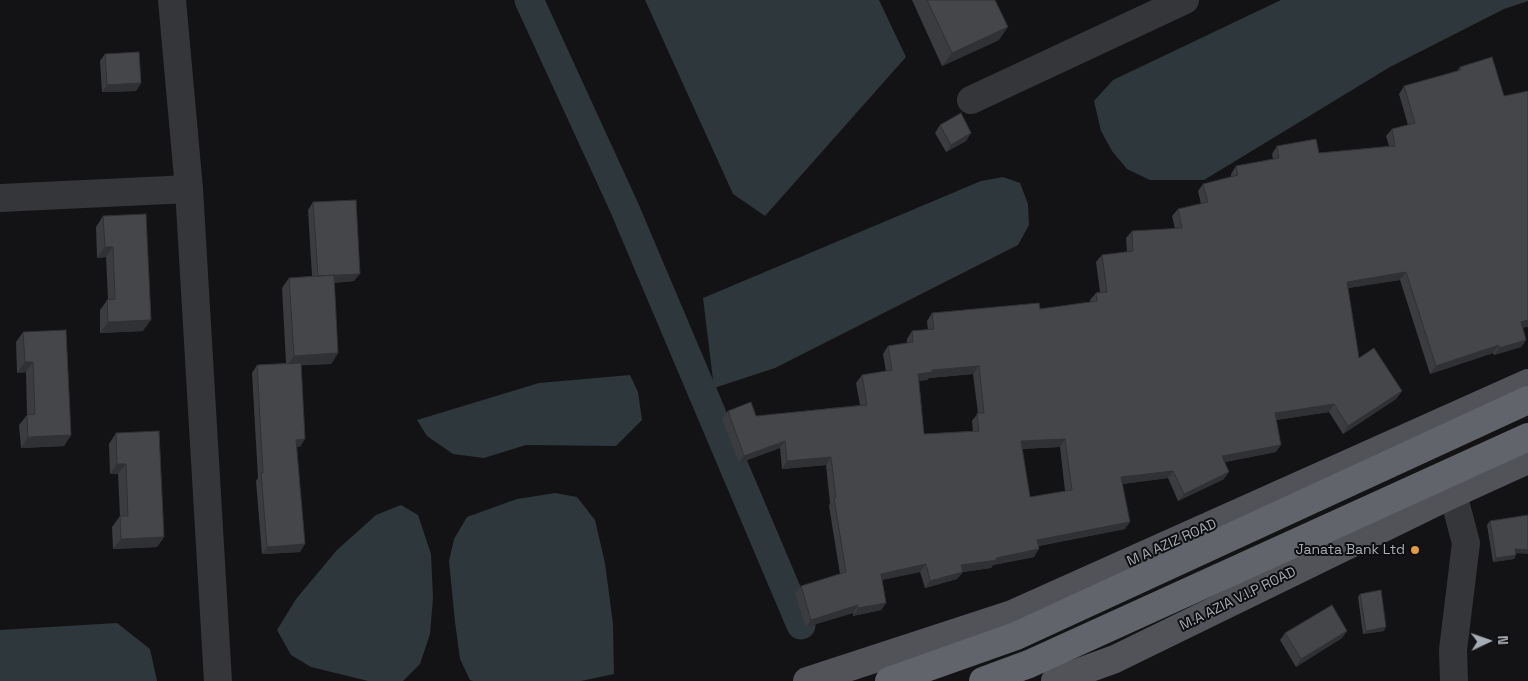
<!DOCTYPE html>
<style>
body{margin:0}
#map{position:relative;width:1528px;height:681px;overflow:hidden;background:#131315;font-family:"Space Grotesk",sans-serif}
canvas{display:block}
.north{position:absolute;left:1463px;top:616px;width:50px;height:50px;-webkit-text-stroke:4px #0e0e10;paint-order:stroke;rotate:87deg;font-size:14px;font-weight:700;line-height:20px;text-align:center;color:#a6acb4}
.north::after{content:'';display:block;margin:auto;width:18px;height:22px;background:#a6acb4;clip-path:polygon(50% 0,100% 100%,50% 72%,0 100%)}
</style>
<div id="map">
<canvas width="1528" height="681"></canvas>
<div class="north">N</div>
</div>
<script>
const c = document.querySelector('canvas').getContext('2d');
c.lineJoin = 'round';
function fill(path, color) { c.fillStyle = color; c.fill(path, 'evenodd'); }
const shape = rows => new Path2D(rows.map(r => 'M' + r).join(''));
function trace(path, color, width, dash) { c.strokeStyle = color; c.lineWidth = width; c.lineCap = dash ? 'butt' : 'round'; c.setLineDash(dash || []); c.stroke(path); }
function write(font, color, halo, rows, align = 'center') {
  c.font = font + ' "Space Grotesk",sans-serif'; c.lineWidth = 4; c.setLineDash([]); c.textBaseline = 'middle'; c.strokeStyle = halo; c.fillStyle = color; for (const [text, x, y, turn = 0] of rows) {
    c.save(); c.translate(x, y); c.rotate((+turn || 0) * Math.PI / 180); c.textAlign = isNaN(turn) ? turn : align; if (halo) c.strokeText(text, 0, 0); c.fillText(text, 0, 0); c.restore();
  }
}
const water = shape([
 [645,0,879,0,906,57,765,216,733,194],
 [1281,0,1528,0,1528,1,1504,9,1390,67,1204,180,1150,180,1127,169,1112,151,1101,131,1094,101,1113,80],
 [1003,177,1020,183,1028,204,1029,225,1018,245,775,368,714,388,703,298,981,181],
 [630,375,638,392,642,420,616,446,526,445,484,458,453,454,427,436,417,420,539,383],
 [555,493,577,497,595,520,605,563,613,624,614,674,581,681,473,681,470,680,460,659,455,622,449,561,454,539,467,517,517,499],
 [401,505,418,515,431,554,433,598,430,634,420,664,403,681,368,681,311,667,291,655,277,630,296,599,337,550,376,515],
 [117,623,150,649,157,681,0,681,0,630]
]);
const canal = shape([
 [529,0,624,207,801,625]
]);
const street = shape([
 [172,0,189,189,218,681],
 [971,100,1185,0],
 [0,198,189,189],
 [1453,494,1466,543,1453,650,1454,681]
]);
const primary = shape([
 [807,681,1012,614,1528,383],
 [1055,681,1115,659,1453,494,1528,460]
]);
const highway = shape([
 [889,681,1016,636,1528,400],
 [983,681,1029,664,1528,437]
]);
const wall = shape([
 [912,0,995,0,999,40,942,66],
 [105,54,141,83,136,91,102,92,100,61],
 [1460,67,1523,328,1526,340,1521,347,1494,355,1493,353,1430,374,1400,280,1348,288,1359,358,1402,391,1396,399,1343,434,1329,412,1276,420,1276,452,1224,462,1224,479,1178,501,1168,478,1122,484,1125,529,1039,546,1034,557,993,565,991,568,963,572,957,579,925,588,920,572,882,580,886,603,881,610,853,616,853,613,806,627,795,594,801,586,840,574,829,506,830,503,826,465,782,469,780,448,739,463,722,419,728,411,756,416,860,405,856,383,862,375,886,371,883,354,888,346,907,343,907,339,912,331,928,330,927,321,932,313,1040,309,1090,302,1090,300,1096,293,1100,292,1096,262,1102,255,1127,252,1126,238,1132,231,1175,229,1172,216,1178,209,1201,204,1198,191,1203,184,1231,177,1231,174,1236,166,1273,159,1272,154,1277,146,1319,153,1389,146,1386,136,1392,129,1408,125,1399,94,1404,86,1457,71],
 [973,374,978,413,972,421,973,431,924,434,919,381,927,380,929,378],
 [1060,447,1065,491,1030,497,1022,449],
 [940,125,971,133,966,141,946,152,935,133],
 [313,202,354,281,334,283,338,353,331,364,301,365,300,447,297,447,300,552,262,554,256,481,258,478,252,373,257,365,286,363,282,288,289,278,312,276,308,210],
 [103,216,143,331,100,333,100,310,108,299,106,257,97,258,96,227],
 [23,332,71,435,64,446,21,448,19,425,27,415,26,372,17,373,16,342],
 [116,433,164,537,157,547,113,549,112,527,120,516,118,474,110,474,109,444],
 [1490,521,1516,553,1514,559,1493,562,1487,525],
 [1360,594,1384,631,1363,634,1358,597],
 [1347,631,1342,638,1296,667,1280,640,1285,633]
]);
const shadedWall = shape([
 [1008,27,999,40,942,66,952,53],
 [141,83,136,91,102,92,107,85],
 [971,133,966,141,946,152,951,145],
 [105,247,113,247,106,257,97,258],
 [1406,272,1400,280,1342,289,1347,282],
 [360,274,354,281,313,284,318,277],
 [151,320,143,331,100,333,108,322],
 [1528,320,1528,327,1515,329,1521,322],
 [1526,340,1521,347,1494,355,1499,348],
 [1499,345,1493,353,1430,374,1436,366],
 [338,353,331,364,287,366,294,356],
 [25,362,33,362,26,372,17,373],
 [979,366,973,374,929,378,927,380,913,381,918,374,932,370],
 [1402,391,1396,399,1343,434,1348,426],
 [1334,404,1329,412,1270,421,1275,413],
 [71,435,64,446,21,448,28,437],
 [305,439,300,447,291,447,296,440],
 [1065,439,1060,447,1016,449,1021,441],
 [785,441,780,448,739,463,744,456],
 [1281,445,1276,452,1216,464,1222,456],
 [831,457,826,465,782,469,787,461],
 [117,464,126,464,118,474,110,474],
 [1173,471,1168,478,1115,485,1121,477],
 [1229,472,1224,479,1178,501,1184,494],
 [1130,522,1125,529,1032,547,1037,540],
 [164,537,157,547,113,549,121,539],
 [305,544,300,552,262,554,267,547],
 [1039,549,1034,557,993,565,991,568,963,572,957,579,925,588,930,581,961,565],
 [1515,549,1528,550,1528,554,1513,553],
 [1516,555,1514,559,1493,562,1496,558],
 [926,564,920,572,876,581,881,574],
 [886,603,881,610,853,616,858,608],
 [858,605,853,613,806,627,811,620],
 [1386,627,1384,631,1363,634,1366,631],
 [1347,631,1342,638,1296,667,1301,659]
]);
const building = shape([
 [927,0,995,0,1008,27,952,53,927,0],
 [139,52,141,83,107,85,105,54,139,52],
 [1492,57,1504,96,1528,91,1528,320,1521,322,1526,340,1499,348,1499,345,1436,366,1406,272,1347,282,1359,358,1374,348,1402,391,1348,426,1334,404,1275,413,1281,445,1222,456,1229,472,1184,494,1173,471,1121,477,1130,522,1037,540,1039,549,996,558,997,560,961,565,963,572,930,581,926,564,881,574,886,603,858,608,858,605,811,620,801,586,846,572,834,498,836,498,831,457,787,461,785,441,744,456,728,411,751,402,756,416,867,405,862,375,892,370,888,346,913,342,912,331,934,329,932,313,1039,303,1040,309,1097,301,1096,293,1107,292,1102,255,1133,251,1132,231,1182,228,1178,209,1208,202,1203,184,1238,175,1236,166,1279,158,1277,146,1316,139,1319,153,1395,146,1392,129,1415,123,1404,86,1461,70,1460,67,1492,57],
 [979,366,984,413,977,413,979,431,924,434,918,374,932,372,932,370,979,366],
 [1065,439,1072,490,1030,497,1021,441,1065,439],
 [961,113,971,133,951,145,940,125,961,113],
 [356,200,360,274,318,276,313,202,356,200],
 [146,214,151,320,108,322,107,300,115,299,113,247,105,247,103,216,146,214],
 [334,275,338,353,294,356,289,278,334,275],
 [66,330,71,435,28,437,27,415,35,414,33,362,25,362,23,332,66,330],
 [301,363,305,439,296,440,305,544,267,547,261,473,263,473,257,365,301,363],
 [159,431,164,537,121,539,120,516,128,516,126,464,117,464,116,433,159,431],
 [1528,515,1528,550,1515,549,1516,555,1496,558,1490,521,1528,515],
 [1381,590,1386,627,1366,631,1360,594,1381,590],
 [1332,605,1347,631,1301,659,1285,633,1332,605]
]);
const markers = [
 [1415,550,5,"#e29b3e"]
];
const streetNames = [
 ["M A AZIZ ROAD",1172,543,-24],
 ["M.A AZIA V.I.P ROAD",1238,599,-26]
];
const poiNames = [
 ["Janata Bank Ltd",1405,550]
];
fill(water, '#2e373c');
trace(canal, '#2e373c', 29);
trace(street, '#353639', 28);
trace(primary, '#515358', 28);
trace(highway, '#61646a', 28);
fill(wall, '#3b3c40');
fill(shadedWall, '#303134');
fill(building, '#45464a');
trace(building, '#303134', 1);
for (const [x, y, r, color] of markers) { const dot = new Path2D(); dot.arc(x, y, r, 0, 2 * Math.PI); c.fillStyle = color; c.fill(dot); trace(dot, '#0e0e10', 2); }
write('14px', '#a6acb4', '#0e0e10', streetNames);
write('14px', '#a6acb4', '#0e0e10', poiNames, 'right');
</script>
